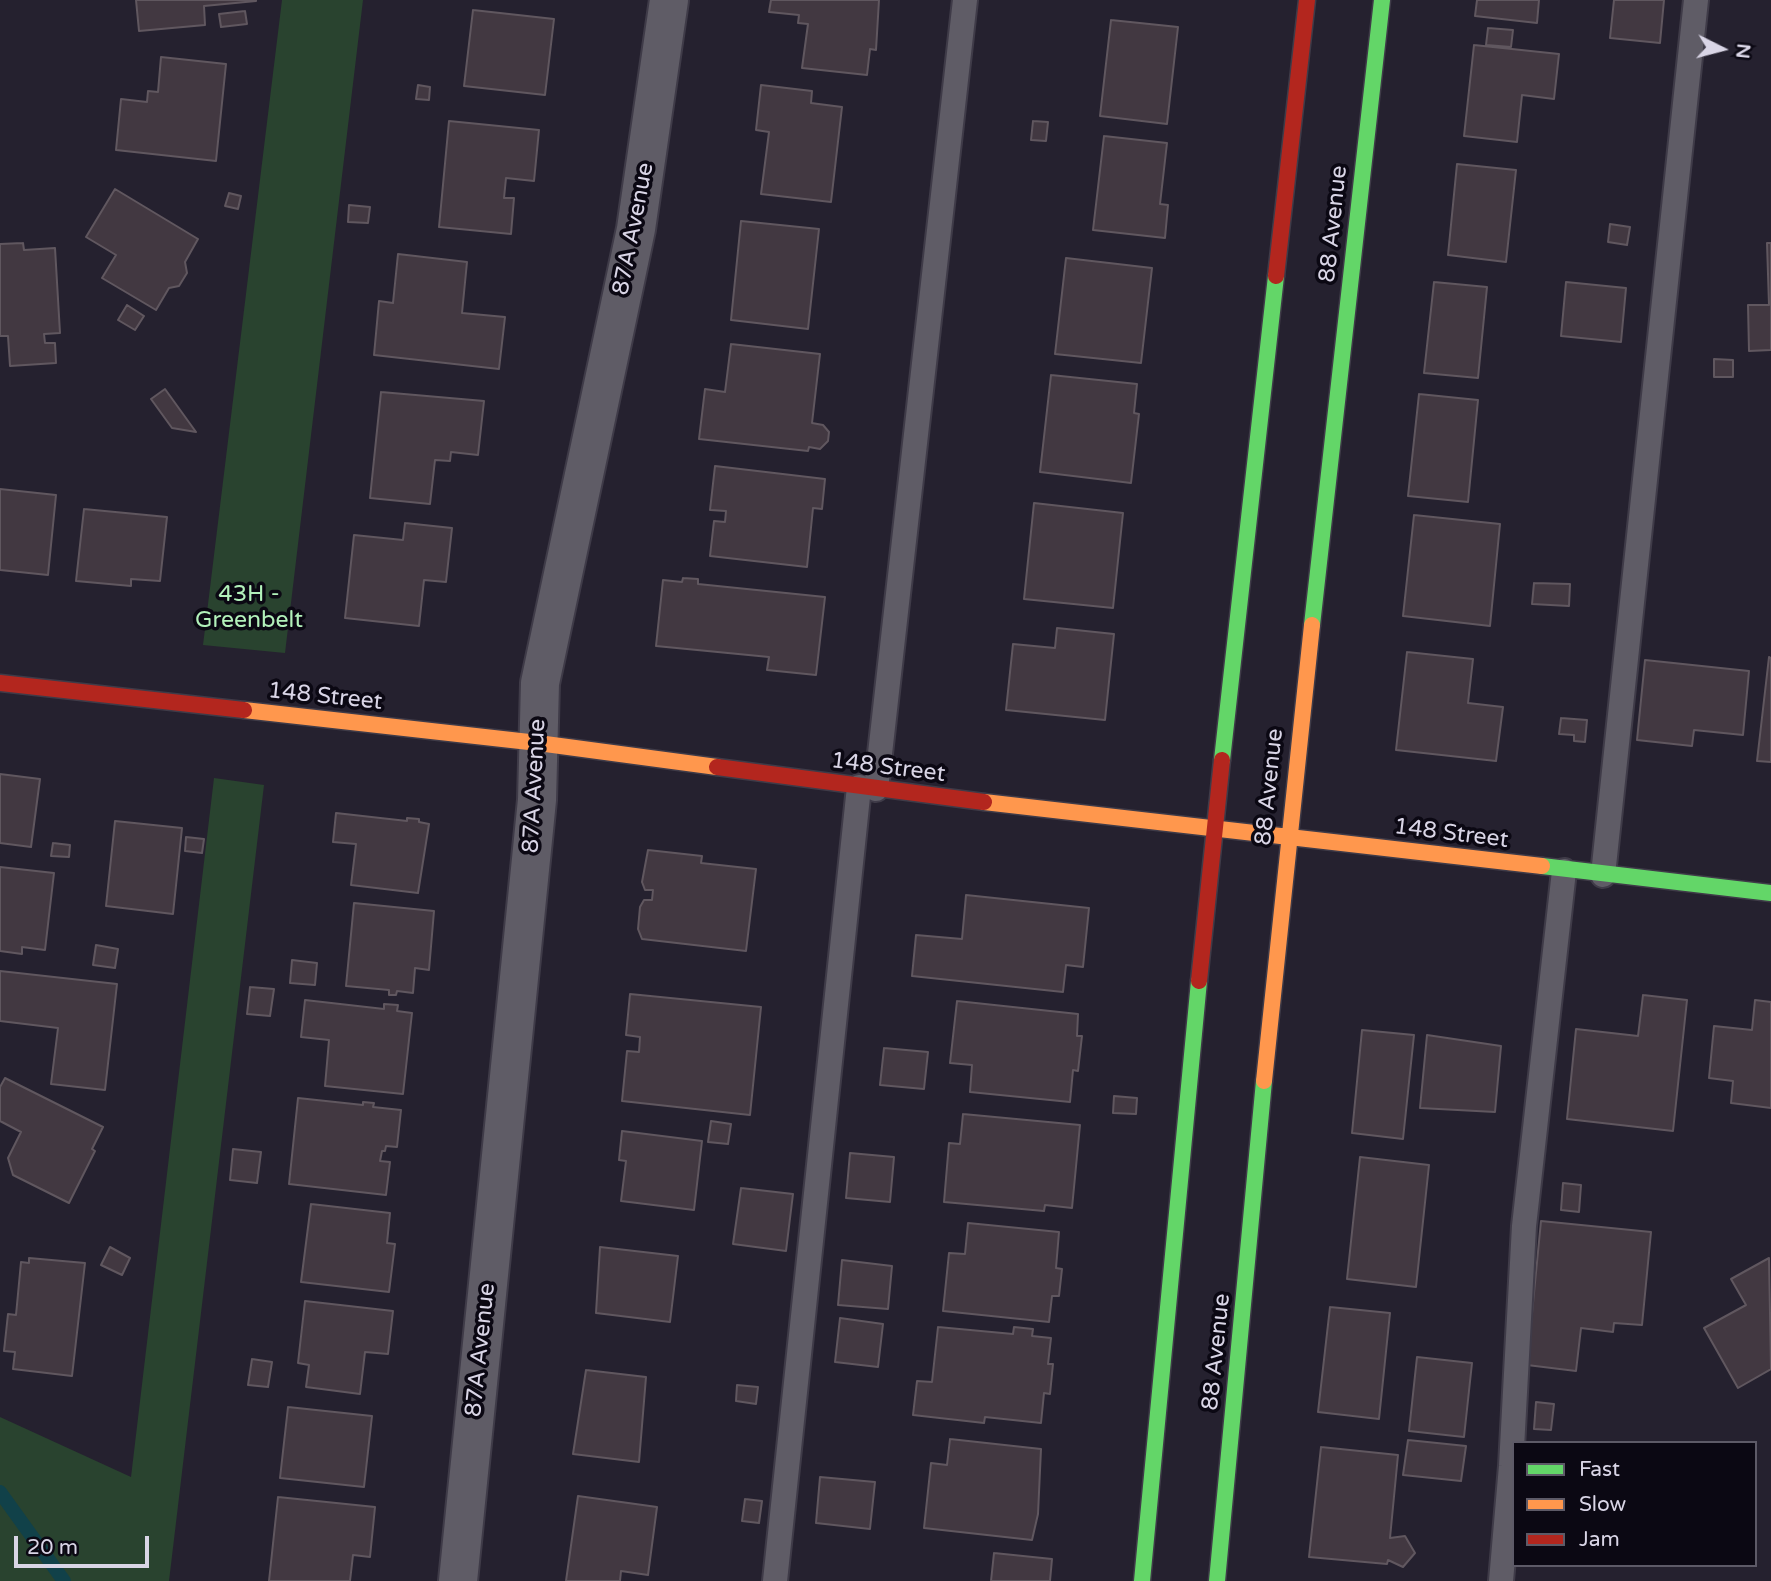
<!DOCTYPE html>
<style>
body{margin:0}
#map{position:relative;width:1771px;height:1581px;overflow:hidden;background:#25212f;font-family:"Varela Round",sans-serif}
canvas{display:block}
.legend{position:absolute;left:1512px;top:1441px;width:245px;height:126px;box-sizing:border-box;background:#0b0813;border:2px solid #5d5a67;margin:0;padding:9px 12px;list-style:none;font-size:21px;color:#d9d5e6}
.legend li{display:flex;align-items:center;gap:14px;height:35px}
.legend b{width:35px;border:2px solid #5d5a67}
.north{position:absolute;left:1687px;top:14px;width:70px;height:70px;-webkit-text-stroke:5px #0b0813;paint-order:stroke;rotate:96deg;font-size:19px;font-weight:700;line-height:28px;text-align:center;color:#d9d5e6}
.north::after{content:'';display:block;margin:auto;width:24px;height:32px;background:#d9d5e6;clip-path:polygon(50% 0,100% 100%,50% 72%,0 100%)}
.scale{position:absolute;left:14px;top:1536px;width:135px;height:32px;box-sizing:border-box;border:4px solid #d9d5e6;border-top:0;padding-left:9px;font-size:21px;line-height:24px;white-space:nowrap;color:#d9d5e6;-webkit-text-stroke:5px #0b0813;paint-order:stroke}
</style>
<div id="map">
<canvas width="1771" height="1581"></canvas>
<ul class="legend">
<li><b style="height:9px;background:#63d668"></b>Fast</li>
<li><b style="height:9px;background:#ff974d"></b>Slow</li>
<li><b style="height:9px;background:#b3261e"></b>Jam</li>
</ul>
<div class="north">N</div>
<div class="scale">20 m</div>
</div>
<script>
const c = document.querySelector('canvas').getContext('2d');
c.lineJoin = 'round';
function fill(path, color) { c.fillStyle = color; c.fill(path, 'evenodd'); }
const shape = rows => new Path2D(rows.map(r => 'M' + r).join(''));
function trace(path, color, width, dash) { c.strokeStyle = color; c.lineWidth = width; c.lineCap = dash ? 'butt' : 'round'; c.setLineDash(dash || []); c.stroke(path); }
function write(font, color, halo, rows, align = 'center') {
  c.font = font + ' "Varela Round",sans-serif'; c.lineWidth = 7; c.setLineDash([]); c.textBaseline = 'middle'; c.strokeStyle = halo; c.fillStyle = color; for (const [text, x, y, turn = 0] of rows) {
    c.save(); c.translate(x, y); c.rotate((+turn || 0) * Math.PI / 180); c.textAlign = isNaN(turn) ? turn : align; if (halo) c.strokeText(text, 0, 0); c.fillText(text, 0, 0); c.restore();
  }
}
const green = shape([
 [282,0,363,0,285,653,203,645],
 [214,778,264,785,169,1581,0,1581,0,1417,131,1477]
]);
const stream = shape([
 [0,1492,64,1581]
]);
const building = shape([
 [136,0,256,0,256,1,204,6,205,25,139,31,136,0],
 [771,0,879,0,876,50,870,49,867,75,802,68,808,24,798,23,799,15,769,12,771,0],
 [1477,0,1539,0,1537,23,1475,16,1477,0],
 [1614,0,1664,0,1660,43,1610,38,1614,0],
 [473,10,554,19,545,95,464,86,473,10],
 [245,11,247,24,221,27,219,14,245,11],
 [1111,20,1178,27,1167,124,1100,116,1111,20],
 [1488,28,1513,30,1511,47,1486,45,1488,28],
 [1474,45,1559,54,1554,99,1522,95,1517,142,1464,136,1474,45],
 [161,57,226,64,216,161,116,150,121,99,147,102,148,91,158,92,161,57],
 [418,85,430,87,429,100,416,99,418,85],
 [761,85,812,91,811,103,842,107,831,202,761,194,769,132,756,130,761,85],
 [449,121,539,130,534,181,506,178,504,198,514,198,511,234,439,227,449,121],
 [1033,121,1048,122,1046,141,1031,140,1033,121],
 [1104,136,1167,143,1160,204,1168,205,1165,238,1093,230,1104,136],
 [1457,164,1516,170,1506,262,1448,255,1457,164],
 [115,189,198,239,185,262,187,273,179,286,169,288,156,310,102,278,116,255,86,237,115,189],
 [229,193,241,196,238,209,225,206,229,193],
 [349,205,370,207,368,223,348,222,349,205],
 [741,221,819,229,808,329,731,320,741,221],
 [1610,224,1630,227,1627,245,1608,242,1610,224],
 [23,243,24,250,55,248,60,333,44,334,45,343,55,343,56,363,10,366,8,336,0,336,0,244,23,243],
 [1767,243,1771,243,1771,350,1749,351,1748,305,1769,305,1767,243],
 [398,254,467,262,462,313,505,317,499,369,374,355,379,301,393,303,398,254],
 [1066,258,1152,268,1141,363,1055,354,1066,258],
 [1434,282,1487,287,1478,378,1424,373,1434,282],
 [1566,282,1626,288,1621,342,1561,336,1566,282],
 [127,305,144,316,135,330,118,320,127,305],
 [731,344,820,354,812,423,823,425,829,432,828,441,820,449,809,447,808,451,699,439,705,389,725,392,731,344],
 [1714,359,1733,360,1733,377,1714,377,1714,359],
 [1051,375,1137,384,1134,413,1139,414,1131,483,1040,472,1051,375],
 [165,389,196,432,172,428,151,399,165,389],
 [381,392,484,401,478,455,451,452,450,461,435,460,430,504,370,498,381,392],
 [1419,394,1478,400,1468,502,1408,496,1419,394],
 [715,466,825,479,822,509,813,508,807,567,710,556,714,521,725,522,726,511,710,510,715,466],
 [0,489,56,495,48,575,0,570,0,489],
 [1034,503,1123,513,1113,608,1024,599,1034,503],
 [84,509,167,517,160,581,131,579,131,586,76,581,84,509],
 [1414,515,1500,524,1490,626,1403,616,1414,515],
 [405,523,452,528,446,582,424,580,419,626,345,618,354,535,403,540,405,523],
 [683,578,698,579,698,584,825,597,816,675,767,670,769,657,656,646,663,580,682,582,683,578],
 [1534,583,1570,584,1569,606,1532,604,1534,583],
 [1057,628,1114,634,1105,720,1006,710,1013,644,1055,648,1057,628],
 [1407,652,1473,659,1468,703,1503,707,1496,761,1396,750,1407,652],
 [1769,657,1771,658,1771,762,1757,761,1769,657],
 [1645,660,1749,671,1743,735,1694,730,1692,746,1637,740,1645,660],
 [1561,718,1587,720,1585,742,1574,741,1574,735,1559,734,1561,718],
 [0,774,40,779,31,847,0,843,0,774],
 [336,813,407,821,407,818,419,819,419,822,429,824,418,893,351,885,356,844,333,842,336,813],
 [115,821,182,828,173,914,106,906,115,821],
 [186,837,204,839,202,853,185,851,186,837],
 [53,843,70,845,69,857,51,856,53,843],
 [648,850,702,856,701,863,756,869,746,951,642,939,638,929,640,907,644,900,652,900,653,890,645,890,642,882,648,850],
 [0,867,54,873,45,950,22,947,22,954,0,951,0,867],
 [966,895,1089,908,1083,967,1066,965,1063,992,912,976,916,935,962,939,966,895],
 [354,903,434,911,429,970,415,968,413,993,397,991,396,995,389,995,389,990,346,986,354,903],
 [96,945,118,949,115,968,93,965,96,945],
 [292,960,317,963,315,985,290,983,292,960],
 [0,971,117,984,105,1090,51,1084,58,1028,0,1021,0,971],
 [250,987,274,989,270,1016,247,1014,250,987],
 [630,994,761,1007,750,1115,622,1101,627,1051,639,1052,640,1037,626,1035,630,994],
 [1643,995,1687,1000,1673,1131,1567,1119,1576,1029,1638,1036,1643,995],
 [305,1000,384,1009,384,1004,398,1005,397,1011,412,1013,403,1094,325,1086,329,1040,301,1037,305,1000],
 [1755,1000,1771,1002,1771,1108,1731,1103,1733,1081,1709,1078,1714,1026,1752,1030,1755,1000],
 [957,1001,1078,1014,1077,1036,1082,1036,1078,1071,1073,1070,1070,1102,970,1092,972,1065,950,1063,957,1001],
 [1362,1030,1414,1035,1403,1139,1352,1133,1362,1030],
 [1427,1035,1501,1046,1495,1112,1420,1108,1427,1035],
 [884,1048,928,1052,924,1089,880,1085,884,1048],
 [5,1078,103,1127,92,1149,95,1151,69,1203,13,1175,8,1158,21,1132,0,1121,0,1087,5,1078],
 [1114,1096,1137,1098,1136,1114,1113,1113,1114,1096],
 [298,1098,363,1105,363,1102,374,1103,373,1107,401,1110,397,1147,386,1146,385,1151,382,1151,380,1161,390,1162,386,1195,289,1184,298,1098],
 [963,1114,1080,1125,1072,1208,1045,1205,1044,1211,944,1202,949,1143,960,1144,963,1114],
 [711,1121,731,1124,728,1144,708,1142,711,1121],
 [622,1131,702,1141,694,1210,621,1201,626,1161,619,1160,622,1131],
 [233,1149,261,1152,257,1183,230,1180,233,1149],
 [850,1153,894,1157,890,1202,846,1198,850,1153],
 [1360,1157,1429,1165,1416,1287,1347,1279,1360,1157],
 [1563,1183,1581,1185,1579,1212,1561,1210,1563,1183],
 [741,1188,793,1194,786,1251,733,1244,741,1188],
 [311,1204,390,1213,387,1243,395,1244,389,1292,301,1282,311,1204],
 [1541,1221,1651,1232,1642,1325,1614,1323,1613,1332,1581,1328,1576,1371,1527,1365,1541,1221],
 [968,1223,1059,1232,1056,1268,1062,1269,1059,1296,1052,1296,1049,1322,943,1311,949,1253,965,1254,968,1223],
 [110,1247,130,1258,122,1275,101,1265,110,1247],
 [600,1247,678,1256,670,1322,596,1313,600,1247],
 [29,1258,85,1263,72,1376,13,1369,15,1352,4,1351,8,1314,16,1315,21,1262,29,1263,29,1258],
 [1769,1258,1771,1369,1738,1388,1704,1328,1746,1305,1731,1279,1769,1258],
 [842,1260,892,1266,888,1309,838,1305,842,1260],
 [305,1301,393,1311,388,1354,365,1352,360,1394,306,1387,309,1365,298,1363,305,1301],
 [1330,1307,1390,1313,1379,1419,1318,1412,1330,1307],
 [840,1318,883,1324,878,1367,835,1362,840,1318],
 [938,1327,1013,1334,1014,1327,1033,1329,1032,1336,1051,1338,1048,1364,1053,1364,1050,1394,1044,1393,1041,1423,985,1417,984,1423,913,1415,917,1381,932,1382,938,1327],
 [1417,1357,1472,1363,1464,1437,1409,1431,1417,1357],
 [252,1359,272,1362,268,1387,248,1385,252,1359],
 [586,1370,646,1377,639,1462,573,1454,586,1370],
 [737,1385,758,1387,756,1404,736,1401,737,1385],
 [1536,1402,1554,1404,1551,1430,1534,1429,1536,1402],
 [288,1407,372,1416,364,1487,280,1478,288,1407],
 [950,1439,1041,1449,1038,1514,1032,1540,924,1528,931,1463,947,1465,950,1439],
 [1408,1440,1466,1446,1461,1481,1403,1475,1408,1440],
 [1321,1447,1398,1455,1390,1538,1405,1536,1415,1553,1403,1567,1388,1560,1387,1564,1309,1557,1321,1447],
 [820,1477,875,1482,870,1529,816,1523,820,1477],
 [578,1496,657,1507,648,1575,621,1571,620,1581,566,1581,578,1496],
 [278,1497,375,1507,370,1557,353,1555,350,1581,269,1581,278,1497],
 [745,1499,762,1501,759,1523,742,1521,745,1499],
 [994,1553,1052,1559,1050,1581,991,1581,994,1553]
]);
const lane = shape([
 [876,789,965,0],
 [1603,875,1696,0],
 [775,1581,859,787],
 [1501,1581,1511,1466,1524,1226,1564,871]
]);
const street = shape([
 [458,1581,537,800,540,683,636,229,669,0]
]);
const fast = shape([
 [1312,625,1382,0],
 [1222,760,1276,276],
 [1542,866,1771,893],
 [1142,1581,1199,981],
 [1217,1581,1264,1081]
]);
const slow = shape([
 [244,710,538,743,717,767],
 [984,802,1542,866],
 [1264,1081,1312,625]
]);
const jam = shape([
 [1276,276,1307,0],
 [0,683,244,710],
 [717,767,984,802],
 [1199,981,1222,760]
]);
const streetNames = [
 ["88 Avenue",1334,224,-84],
 ["87A Avenue",634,229,-79],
 ["148 Street",325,697,6],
 ["148 Street",888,768,7],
 ["87A Avenue",535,786,-87],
 ["88 Avenue",1270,787,-84],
 ["148 Street",1451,834,7],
 ["87A Avenue",481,1350,-84],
 ["88 Avenue",1217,1352,-84]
];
const parkNames = [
 ["43H -",249,595],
 ["Greenbelt",249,621]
];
fill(green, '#29432f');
trace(stream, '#114149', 14);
fill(building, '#423841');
trace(building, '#60575f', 2);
trace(lane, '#3f3b48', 28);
trace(street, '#3f3b48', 42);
trace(fast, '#3f3b48', 19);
trace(slow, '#3f3b48', 19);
trace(jam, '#3f3b48', 19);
trace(lane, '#5f5c66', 24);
trace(street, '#5f5c66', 38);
trace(fast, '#63d668', 16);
trace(slow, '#ff974d', 16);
trace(jam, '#b3261e', 16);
write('23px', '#d9d5e6', '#0b0813', streetNames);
write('23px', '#b2f1ba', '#0b0813', parkNames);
</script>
